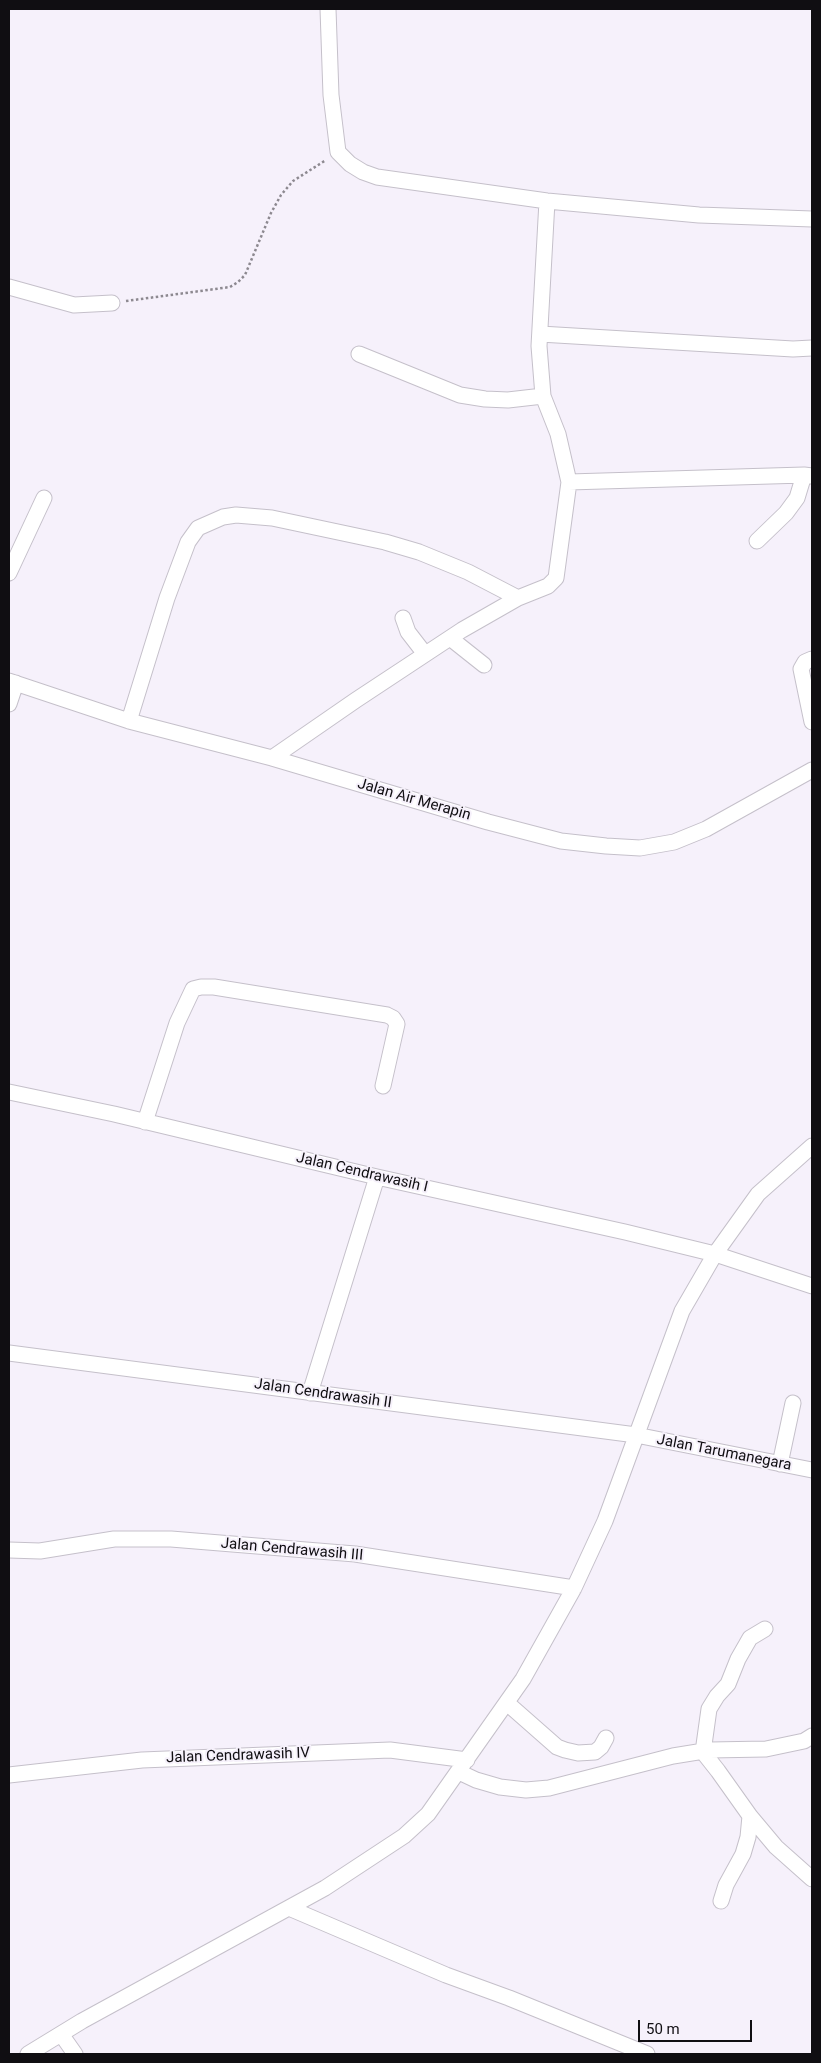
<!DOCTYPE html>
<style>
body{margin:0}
#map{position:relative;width:821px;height:2063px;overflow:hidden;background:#f6f1fb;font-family:Roboto,sans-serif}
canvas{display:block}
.frame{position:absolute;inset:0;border:10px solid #100e12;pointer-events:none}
.scale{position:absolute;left:638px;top:2020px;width:114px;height:22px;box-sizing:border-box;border:2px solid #100e12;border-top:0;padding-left:6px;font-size:15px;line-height:18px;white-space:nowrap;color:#100e12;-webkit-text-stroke:4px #f6f1fb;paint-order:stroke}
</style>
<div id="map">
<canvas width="821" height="2063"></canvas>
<div class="frame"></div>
<div class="scale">50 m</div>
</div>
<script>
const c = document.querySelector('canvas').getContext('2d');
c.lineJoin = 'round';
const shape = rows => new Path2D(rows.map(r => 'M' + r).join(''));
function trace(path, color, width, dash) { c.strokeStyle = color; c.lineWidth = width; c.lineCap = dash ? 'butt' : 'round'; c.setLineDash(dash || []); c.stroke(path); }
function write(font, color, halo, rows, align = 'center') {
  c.font = font + ' Roboto,sans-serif'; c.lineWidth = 4; c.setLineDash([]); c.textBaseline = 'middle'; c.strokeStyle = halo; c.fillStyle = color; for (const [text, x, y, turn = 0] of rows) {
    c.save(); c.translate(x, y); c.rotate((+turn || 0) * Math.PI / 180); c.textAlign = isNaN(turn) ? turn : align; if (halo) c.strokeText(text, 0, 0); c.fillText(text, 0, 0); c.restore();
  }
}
const path = shape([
 [126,301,230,287,238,282,245,275,271,213,281,195,293,181,326,160]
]);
const minor = shape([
 [328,9,331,95,338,152,350,164,363,172,377,177,547,201,699,215,812,219],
 [9,287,74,305,112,303],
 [540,334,793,349,812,348],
 [359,354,460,395,485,399,508,400,543,396],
 [569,482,804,475,812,476],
 [757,541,786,513,797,498,804,475],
 [9,573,44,498],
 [403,618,408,632,425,654],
 [450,638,484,665],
 [812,659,805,662,801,669,812,722],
 [9,681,129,721,272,758,488,822,561,841,606,846,640,848,674,842,706,829,812,770],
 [9,704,16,683],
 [129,721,167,598,188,542,198,528,223,517,236,515,272,518,385,542,419,552,468,572,518,598],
 [272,758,356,700,462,630,518,598,548,586,556,578,569,482,558,434,543,396,539,346,547,201],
 [9,1092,114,1114,377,1177,625,1232,715,1254,812,1286],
 [145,1122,177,1023,193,989,201,987,214,987,387,1015,393,1018,397,1024,383,1086],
 [9,1353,636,1435,812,1470],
 [310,1393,377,1177],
 [780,1464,793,1403],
 [9,1550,40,1551,114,1539,171,1539,355,1554,574,1588],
 [765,1629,750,1638,738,1659,728,1684,717,1696,709,1709,703,1752,718,1771,750,1816,776,1847,812,1879],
 [507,1703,557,1747,565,1750,578,1753,595,1752,601,1747,606,1738],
 [459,1772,476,1780,500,1787,526,1790,549,1788,673,1756,710,1750,766,1749,804,1741,812,1736],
 [9,1775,142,1760,390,1750,467,1760],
 [721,1901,726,1885,743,1854,748,1837,750,1816],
 [289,1908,446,1975,509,1998,647,2054],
 [61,2034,75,2054],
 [28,2054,82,2021,325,1888,404,1836,428,1814,523,1679,574,1588,605,1521,682,1311,715,1254,758,1194,812,1146]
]);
const streetNames = [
 ["Jalan Air Merapin",414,800,16],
 ["Jalan Cendrawasih I",362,1173,13],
 ["Jalan Cendrawasih II",323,1394,8],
 ["Jalan Tarumanegara",724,1453,11],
 ["Jalan Cendrawasih III",292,1550,5],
 ["Jalan Cendrawasih IV",238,1756,-2]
];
trace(minor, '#c5c0ca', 17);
trace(path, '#8d8990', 2.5, [2.5, 2.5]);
trace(minor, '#fff', 15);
write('15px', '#100e12', '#f6f1fb', streetNames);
</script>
